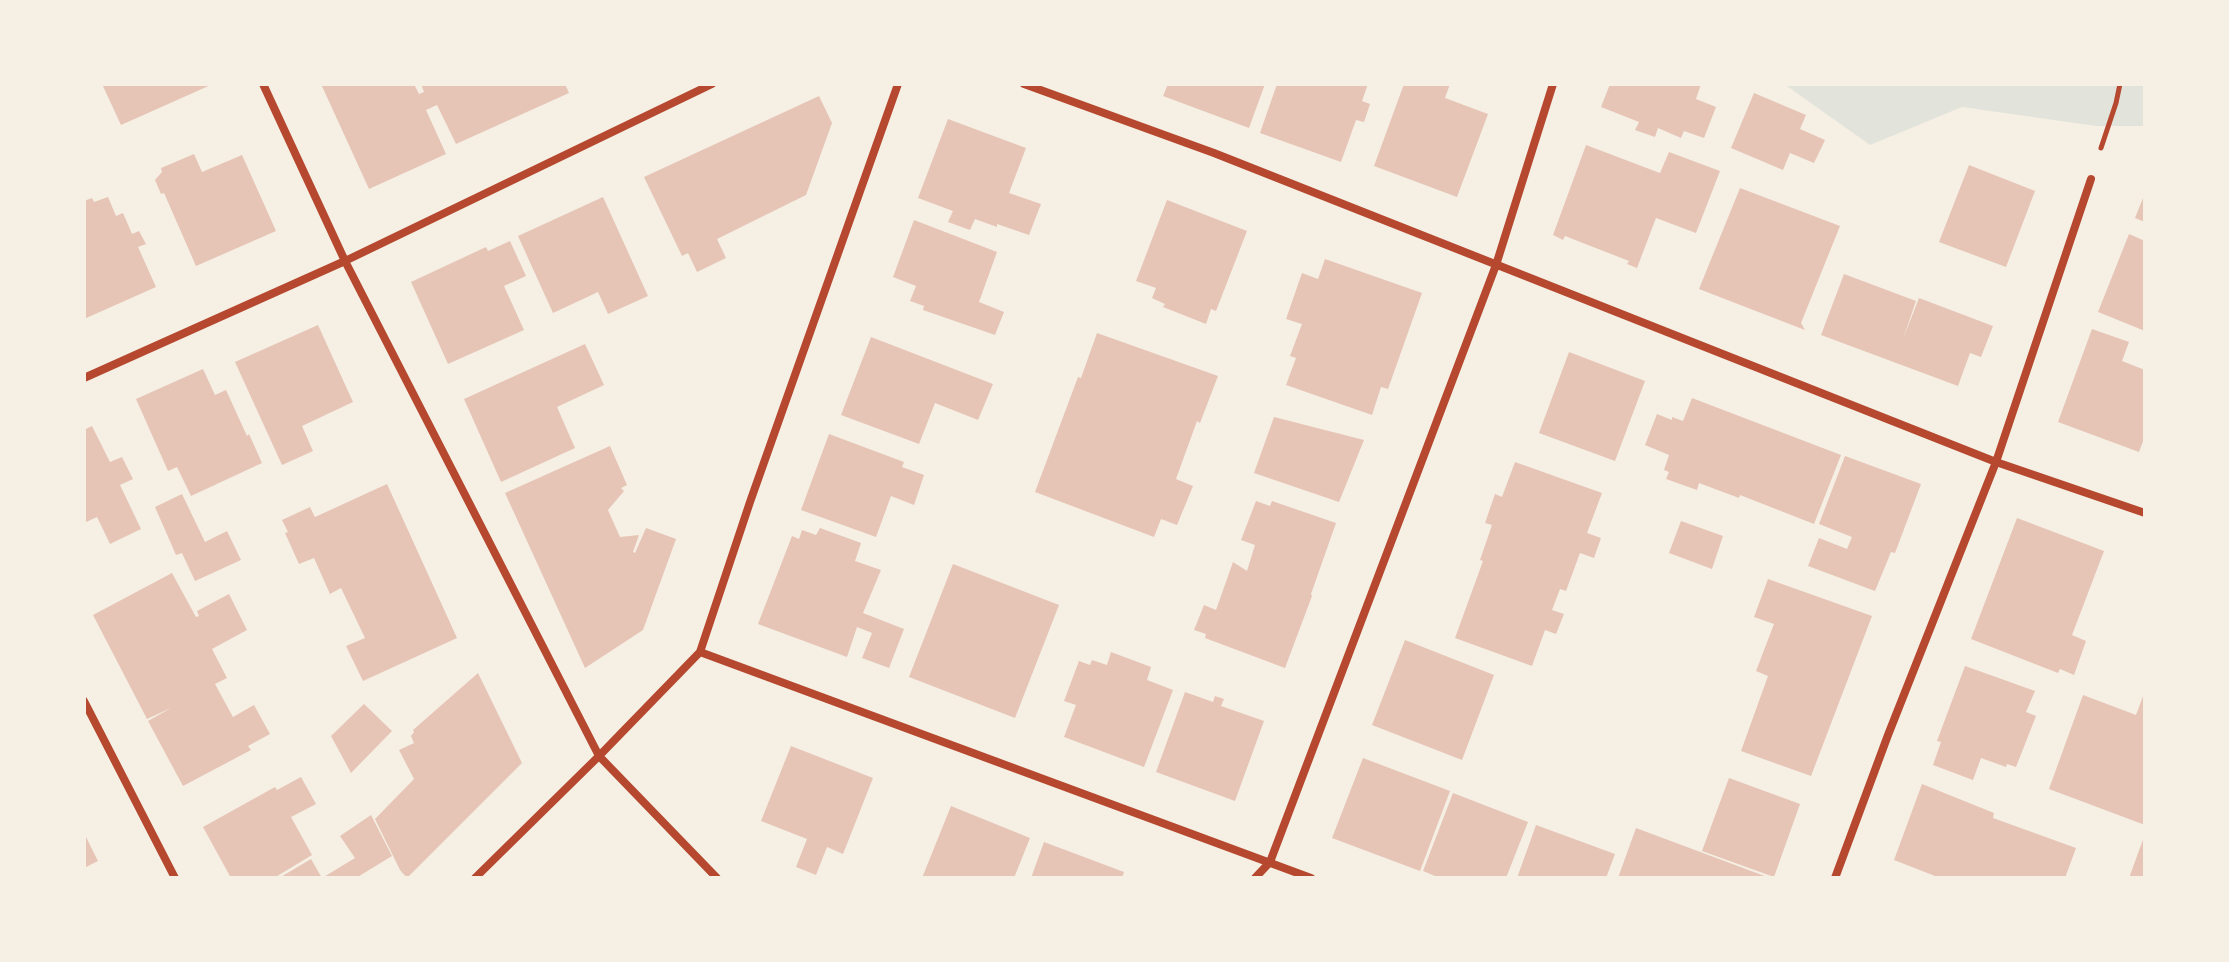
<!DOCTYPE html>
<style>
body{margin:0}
#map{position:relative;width:2229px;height:962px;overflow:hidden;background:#f6efe4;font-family:Poppins,sans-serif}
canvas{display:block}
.frame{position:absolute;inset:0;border:86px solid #f6efe4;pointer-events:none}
</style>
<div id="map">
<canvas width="2229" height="962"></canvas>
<div class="frame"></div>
</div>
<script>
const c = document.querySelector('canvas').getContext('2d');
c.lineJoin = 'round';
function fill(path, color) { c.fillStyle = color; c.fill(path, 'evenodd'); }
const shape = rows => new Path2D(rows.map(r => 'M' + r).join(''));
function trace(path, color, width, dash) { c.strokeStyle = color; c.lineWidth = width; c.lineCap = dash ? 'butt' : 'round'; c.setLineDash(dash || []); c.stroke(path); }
const green = shape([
 [1784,84,2145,84,2145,126,2096,126,1962,107,1870,145]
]);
const building = shape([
 [102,84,213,84,121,125],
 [321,84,414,84,419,94,424,92,421,84,565,84,569,93,456,144,437,105,426,110,446,154,369,189],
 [1168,84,1265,84,1249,128,1163,96],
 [1277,84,1368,84,1362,101,1370,104,1364,122,1356,120,1341,162,1260,133],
 [1404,84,1450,84,1445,98,1488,114,1457,197,1374,166],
 [1610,84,1701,84,1696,99,1716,107,1704,138,1684,131,1681,138,1658,128,1655,137,1635,130,1639,122,1601,107],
 [1754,93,1806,115,1800,129,1825,140,1814,163,1790,153,1783,170,1731,148],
 [819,96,832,123,806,195,717,239,726,258,697,272,688,253,682,256,644,177],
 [948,119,1026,148,1009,193,1041,204,1029,235,997,224,997,227,975,219,970,230,948,222,953,211,918,198],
 [1586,145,1660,173,1669,152,1720,171,1696,233,1656,218,1637,268,1627,264,1629,261,1565,236,1563,240,1553,235],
 [194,154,202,172,242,155,276,231,196,266,164,193,161,194,155,180,162,172,161,168],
 [1969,165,2035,191,2006,267,1939,242],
 [1740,188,1840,226,1801,323,1805,330,1699,289],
 [2145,193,2145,222,2135,218],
 [108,197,116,216,123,213,132,234,139,231,146,244,138,247,156,287,84,319,84,201,92,198,94,202],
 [603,197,648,296,608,314,598,292,553,313,518,236],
 [1167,200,1247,231,1216,311,1211,309,1206,324,1163,307,1165,304,1152,298,1156,288,1136,281],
 [914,220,997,252,979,302,1004,312,995,335,923,310,924,306,910,301,916,286,893,277],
 [2129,234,2145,241,2145,331,2098,312],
 [510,241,526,276,504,286,524,330,448,364,411,282,486,247,488,251],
 [1325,259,1422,293,1388,389,1381,387,1372,415,1286,385,1296,358,1290,356,1302,324,1286,319,1302,273,1318,279],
 [1844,274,1916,301,1903,339,1919,298,1993,326,1981,357,1970,353,1958,386,1821,335],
 [318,325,353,402,302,426,313,451,282,465,235,362],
 [2092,329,2129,342,2122,361,2145,370,2145,436,2139,452,2058,422],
 [1097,333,1218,376,1200,423,1197,421,1176,479,1193,486,1177,525,1161,519,1154,537,1035,492,1078,377,1081,378],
 [871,337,993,384,978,420,935,403,919,444,841,415],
 [585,344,604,385,557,407,575,448,501,482,464,399],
 [1569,352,1645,381,1615,461,1539,433],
 [203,369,215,395,226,390,247,436,249,434,262,463,191,496,177,467,168,471,136,399],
 [1692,398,1841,455,1814,524,1740,495,1739,498,1699,483,1697,490,1666,479,1669,472,1664,470,1669,455,1645,445,1657,414,1672,420,1672,417,1683,421],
 [1274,417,1364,440,1339,502,1254,473],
 [92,426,110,462,122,457,133,479,120,485,141,529,110,544,97,517,84,523,84,430],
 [829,434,904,462,902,467,924,475,914,505,891,496,876,537,801,510],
 [610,446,627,485,621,488,624,491,608,510,620,537,639,535,633,552,635,553,646,528,676,539,643,630,585,668,505,493],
 [1845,456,1921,484,1895,553,1891,552,1875,591,1808,566,1819,538,1847,549,1852,537,1819,524],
 [1515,462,1602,493,1587,533,1601,538,1594,558,1580,553,1566,591,1560,589,1552,610,1564,614,1556,634,1545,630,1532,666,1455,638,1483,561,1480,560,1492,525,1485,523,1495,494,1502,497],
 [387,484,457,638,363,681,346,646,365,638,341,588,330,594,314,558,299,564,285,533,288,532,282,520,310,507,315,517],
 [182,494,205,542,227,531,241,560,195,581,182,553,176,555,155,507],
 [1256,501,1270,506,1272,501,1336,523,1311,594,1312,596,1285,668,1205,638,1206,634,1194,630,1204,605,1216,610,1233,562,1247,571,1255,545,1241,540],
 [2017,518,2104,551,2072,635,2086,641,2074,675,2060,669,2058,673,1971,639],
 [1681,521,1723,536,1712,569,1669,553],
 [820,528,861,543,855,561,881,570,863,613,904,629,889,668,862,658,872,633,857,627,847,657,758,624,792,536,799,539,802,530,816,535],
 [953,564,1059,605,1015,718,909,677],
 [172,573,196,617,199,616,197,611,229,594,247,630,212,649,227,678,215,684,233,717,254,705,270,734,248,746,251,750,183,786,148,721,171,708,147,719,93,615],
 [1768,579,1872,616,1811,776,1741,751,1768,676,1756,671,1774,624,1754,617],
 [1405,640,1494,675,1462,760,1372,725],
 [1111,652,1151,667,1147,680,1173,690,1144,767,1064,737,1076,705,1064,701,1079,661,1090,665,1092,660,1107,665],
 [1965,666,2035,691,2026,712,2036,716,2016,767,2007,764,2006,767,1981,758,1973,780,1933,765,1941,742,1937,741],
 [478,673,522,763,407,878,400,870,375,819,414,779,399,750,414,743,411,736,414,732,413,730],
 [2145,691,2145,825,2049,789,2083,695,2136,715],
 [1185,692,1213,702,1215,696,1224,699,1221,706,1264,721,1235,801,1156,772],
 [364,704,392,731,351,773,331,736],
 [791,746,873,778,843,854,827,847,816,875,796,867,807,839,761,821],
 [1363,758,1450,791,1420,871,1332,838],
 [301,777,316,804,291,817,312,855,274,878,231,878,203,827,275,787,277,790],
 [1729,778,1800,804,1774,877,1702,851],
 [1922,784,1994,813,1993,818,2076,848,2065,878,1940,878,1894,860],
 [1453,793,1528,822,1506,878,1440,878,1423,871],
 [951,806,1030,838,1014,878,922,878],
 [371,815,392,856,356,878,279,878,311,859,322,878,355,858,340,836],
 [1536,825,1615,854,1606,878,1517,878],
 [1636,828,1770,878,1618,878],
 [84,833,98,861,84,868],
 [2145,834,2145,878,2129,878],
 [1044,842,1124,872,1122,878,1031,878]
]);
const path = shape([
 [2101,148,2116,103,2120,84]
]);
const minor = shape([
 [263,84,345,261,599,756,717,878],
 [1024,84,1214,153,1996,462,2145,513],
 [84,378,345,261,712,84],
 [700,652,1311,878],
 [84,701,175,878],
 [475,878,599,756,700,652,750,502,898,84],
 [1255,878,1270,862,1496,265,1553,84],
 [1835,878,1888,735,1996,462,2091,179]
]);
fill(green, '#e2e4dc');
fill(building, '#e6c5b7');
trace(path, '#b5482f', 5);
trace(minor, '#b5482f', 8);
</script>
